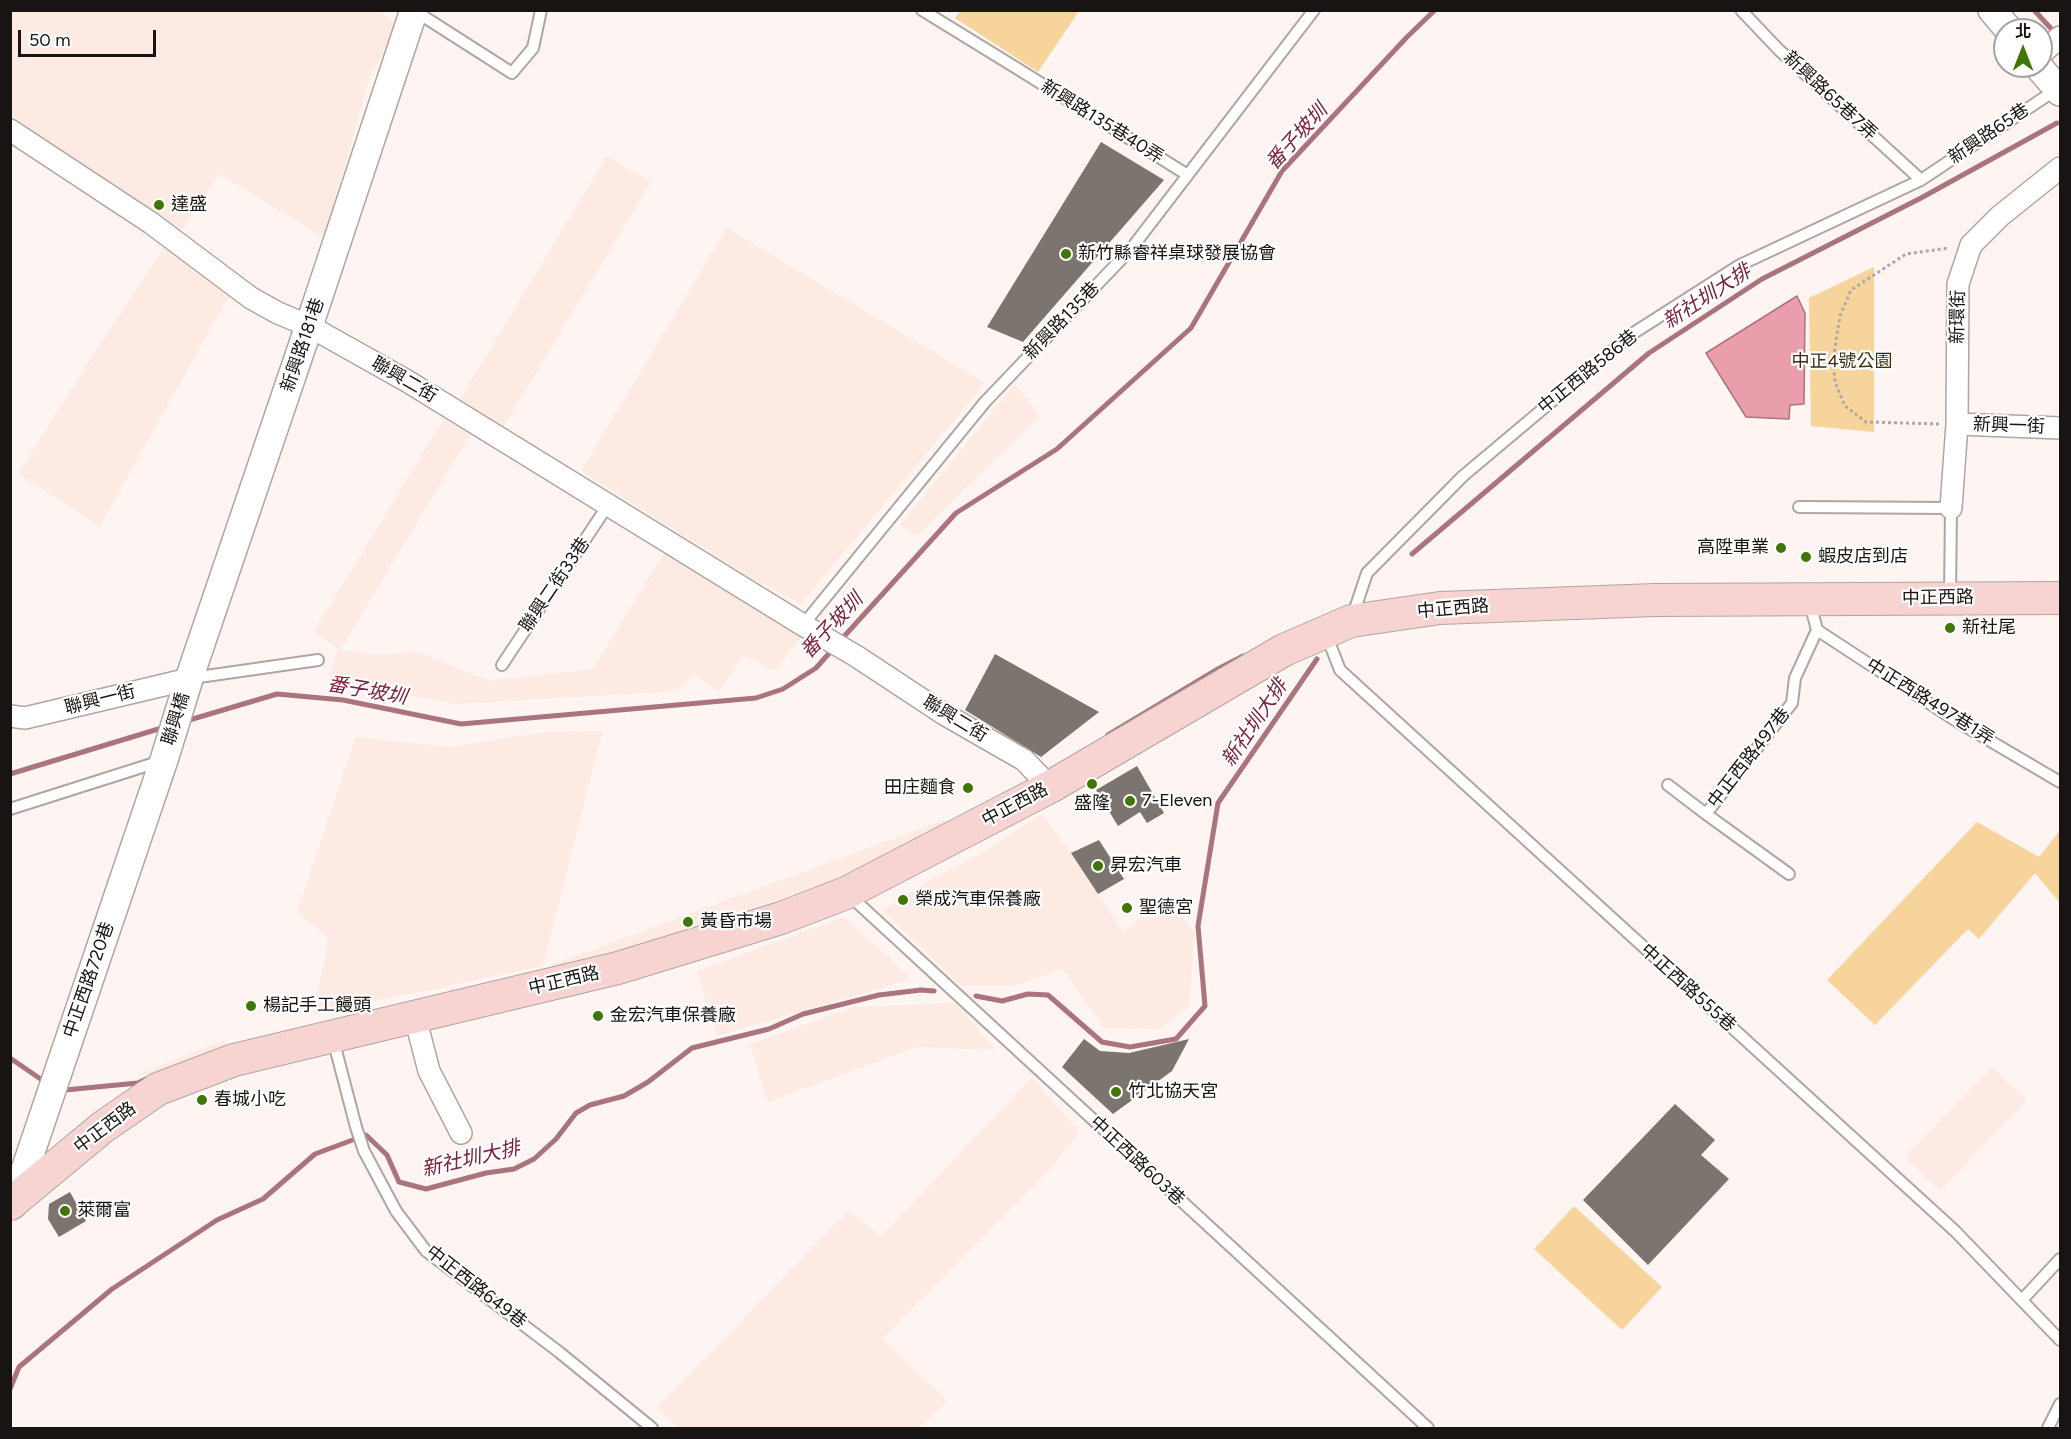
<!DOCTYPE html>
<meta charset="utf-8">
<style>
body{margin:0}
#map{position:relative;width:2071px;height:1439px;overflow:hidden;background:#fef5f2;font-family:Figtree,"Noto Sans TC",sans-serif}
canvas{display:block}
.frame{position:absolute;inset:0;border:12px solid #181413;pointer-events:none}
.north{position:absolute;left:1993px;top:18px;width:60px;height:60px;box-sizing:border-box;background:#fff;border:2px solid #a3a1a1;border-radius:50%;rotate:0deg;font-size:16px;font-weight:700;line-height:24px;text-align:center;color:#181413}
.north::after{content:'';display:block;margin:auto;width:21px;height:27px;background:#3f7605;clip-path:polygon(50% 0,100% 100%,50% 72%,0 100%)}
.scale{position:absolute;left:18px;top:30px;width:138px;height:27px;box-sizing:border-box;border:3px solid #181413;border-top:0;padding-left:8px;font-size:18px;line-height:21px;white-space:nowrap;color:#181413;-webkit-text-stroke:4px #fff;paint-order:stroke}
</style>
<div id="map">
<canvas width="2071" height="1439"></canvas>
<div class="frame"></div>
<div class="north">北</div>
<div class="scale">50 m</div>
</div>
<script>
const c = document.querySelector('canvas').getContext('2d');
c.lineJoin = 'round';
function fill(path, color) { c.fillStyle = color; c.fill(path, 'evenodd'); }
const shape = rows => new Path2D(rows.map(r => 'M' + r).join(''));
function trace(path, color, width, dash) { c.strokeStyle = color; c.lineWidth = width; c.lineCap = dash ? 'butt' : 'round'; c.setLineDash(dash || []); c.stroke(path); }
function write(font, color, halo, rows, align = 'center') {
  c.font = font + ' Figtree,"Noto Sans TC",sans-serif'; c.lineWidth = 4.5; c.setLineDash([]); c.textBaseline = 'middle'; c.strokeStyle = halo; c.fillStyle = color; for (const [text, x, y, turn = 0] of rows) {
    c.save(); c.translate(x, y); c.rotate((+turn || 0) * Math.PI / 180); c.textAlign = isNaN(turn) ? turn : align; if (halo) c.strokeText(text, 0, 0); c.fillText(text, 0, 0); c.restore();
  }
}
const built = shape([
 [376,10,398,24,368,82,325,238,219,174,182,230,11,118,10,11],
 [607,156,651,182,504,426,460,399],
 [727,228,985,383,801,604,748,576,581,471],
 [167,243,234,287,100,526,18,474,92,357],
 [1015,384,1040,416,917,536,900,525],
 [444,419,470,435,340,650,381,655,416,651,489,681,593,669,666,550,805,634,773,671,745,655,719,691,694,675,676,691,457,704,329,680,338,649,314,631],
 [602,731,543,966,313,1014,329,939,297,912,356,737,450,747,544,732],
 [1042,814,1071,853,1123,932,1165,897,1195,933,1189,1006,1160,1029,1104,1028,1063,969,1013,986,961,986,882,910,935,877,973,858],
 [944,820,952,825,840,879,552,973,551,965],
 [844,917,912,979,717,1036,697,971],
 [955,1003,996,1050,916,1047,768,1102,750,1044,854,1007],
 [225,1040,226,1051,155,1078,142,1073],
 [1992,1067,2027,1100,1940,1191,1905,1157],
 [1032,1077,1079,1132,1049,1170,883,1338,947,1401,920,1428,678,1428,657,1408,849,1210,881,1237]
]);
const green = shape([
 [960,11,960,10,1079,11,1038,72,955,18],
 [1874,267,1874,432,1811,426,1809,298],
 [1977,822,2039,857,2060,830,2060,903,2035,873,1979,939,1968,929,1875,1025,1827,980],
 [1574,1206,1662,1287,1622,1330,1534,1249]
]);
const water = shape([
 [1797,296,1805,313,1804,404,1790,405,1789,419,1746,417,1706,353,1797,296]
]);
const stream = shape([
 [2034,10,2056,34],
 [1412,554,1649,353,1762,279,1921,198,2057,123],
 [839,642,956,513,1057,449,1191,328,1282,171,1407,37,1435,10],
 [186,721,277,694,343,700,461,724,756,698,783,689,816,668,833,649],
 [1108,735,1218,669,1243,656],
 [10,774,165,727],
 [976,996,1002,1001,1028,994,1048,995,1102,1042,1130,1047,1176,1039,1205,1006,1198,926,1218,803,1317,659],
 [10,1058,42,1080],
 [65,1090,138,1083,146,1079],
 [10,1389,19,1367,112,1289,217,1220,263,1199,315,1154,366,1135,387,1155,399,1182,426,1189,486,1173,514,1169,534,1159,556,1139,576,1113,590,1105,624,1096,648,1082,692,1048,769,1029,803,1014,879,995,921,990,934,991]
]);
const building = shape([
 [1101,142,1164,180,1023,342,987,327],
 [995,654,1099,712,1041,757,965,710],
 [1137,766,1164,813,1147,823,1140,812,1118,826,1096,790],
 [1099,840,1124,879,1098,894,1071,853],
 [1084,1039,1100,1051,1129,1053,1189,1039,1172,1071,1113,1114,1062,1067],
 [1675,1104,1715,1140,1701,1155,1729,1179,1648,1265,1583,1200],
 [70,1192,86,1221,59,1237,48,1219,49,1204]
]);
const path = shape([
 [1939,424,1866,422,1845,406,1835,382,1833,360,1840,316,1851,290,1906,254,1949,248]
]);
const service = shape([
 [922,10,1018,69,1186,174],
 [1741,10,1779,50,1921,180],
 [415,11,512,73,533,48,541,10],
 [1799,507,1951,508,1950,596],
 [1352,618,1367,573,1463,476,1632,334,1740,265,1921,180,2057,89],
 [803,625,985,402,1131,249,1314,10],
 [1817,630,1958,722,2060,782],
 [1326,634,1340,670,1955,1231,2060,1340],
 [502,665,608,505],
 [192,678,318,660],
 [1668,785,1706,814,1789,874],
 [10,809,161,761],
 [1706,814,1792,703,1795,678,1817,630,1810,603],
 [848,894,1428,1428],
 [333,1039,356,1127,364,1151,396,1211,426,1251,559,1352,652,1428],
 [2022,1300,2060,1259],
 [2048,1428,2060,1404]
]);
const minor = shape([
 [2041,54,2060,37],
 [10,130,151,223,251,298,278,313,309,326,407,381,803,625,856,656,944,714,1024,760,1050,787],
 [1957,424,2060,428],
 [1951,508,1957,424,1958,284,1971,245,2000,216,2060,168],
 [10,716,25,718,189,679],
 [415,1017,429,1071,461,1133]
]);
const tertiary = shape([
 [1992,10,2009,30],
 [2038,66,2060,92],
 [13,1205,164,760,189,679,309,326,414,10]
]);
const secondary = shape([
 [10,1204,103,1127,158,1089,234,1060,618,968,781,918,846,893,1050,787,1284,650,1351,621,1440,608,1655,600,2060,598]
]);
const markers = [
 [159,205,6,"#3f7605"],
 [1066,254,6,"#3f7605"],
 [1781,548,6,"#3f7605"],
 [1806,557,6,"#3f7605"],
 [1950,628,6,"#3f7605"],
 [1092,784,6,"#3f7605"],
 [968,788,6,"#3f7605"],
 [1130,801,6,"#3f7605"],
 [1098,866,6,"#3f7605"],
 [903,900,6,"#3f7605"],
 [1127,908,6,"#3f7605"],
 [688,922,6,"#3f7605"],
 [251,1006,6,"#3f7605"],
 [598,1016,6,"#3f7605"],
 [1116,1092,6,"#3f7605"],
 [202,1100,6,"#3f7605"],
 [65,1211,6,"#3f7605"]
];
const streetNames = [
 ["新興路65巷7弄",1830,96,43],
 ["新興路135巷40弄",1102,122,32],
 ["新興路65巷",1989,134,-34],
 ["新環街",1958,317,-89],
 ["新興路135巷",1062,321,-46],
 ["新興路181巷",303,345,-71],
 ["中正西路586巷",1588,372,-39],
 ["聯興二街",404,380,30],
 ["新興一街",2009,426,2],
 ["聯興二街33巷",555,585,-56],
 ["中正西路",1938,598,-1],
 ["中正西路",1453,609,-5],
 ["聯興一街",100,700,-14],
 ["中正西路497巷1弄",1930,702,32],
 ["聯興橋",176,719,-73],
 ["聯興二街",955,719,31],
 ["中正西路497巷",1749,758,-52],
 ["中正西路",1015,805,-28],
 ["中正西路720巷",89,980,-71],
 ["中正西路",564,981,-13],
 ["中正西路555巷",1688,988,42],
 ["中正西路",105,1128,-37],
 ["中正西路603巷",1137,1161,43],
 ["中正西路649巷",476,1287,38]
];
const poiNames = [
 ["達盛",171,205],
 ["新竹縣睿祥桌球發展協會",1078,254],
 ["高陞車業",1769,548,"right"],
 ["蝦皮店到店",1818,557],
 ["新社尾",1962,628],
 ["田庄麵食",956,788,"right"],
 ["7-Eleven",1142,801],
 ["盛隆",1092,804,"center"],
 ["昇宏汽車",1110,866],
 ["榮成汽車保養廠",915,900],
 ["聖德宮",1139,908],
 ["黃昏市場",700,922],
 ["楊記手工饅頭",263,1006],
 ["金宏汽車保養廠",610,1016],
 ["竹北協天宮",1128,1092],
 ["春城小吃",214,1100],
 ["萊爾富",77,1211]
];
const parkNames = [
 ["中正4號公園",1842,362]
];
const waterNames = [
 ["番子坡圳",1297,137,-48],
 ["新社圳大排",1707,297,-33],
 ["番子坡圳",832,626,-47],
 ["番子坡圳",367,691,10],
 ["新社圳大排",1255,723,-56],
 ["新社圳大排",471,1159,-13]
];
fill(built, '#fdeae3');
fill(green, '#f6d49c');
fill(water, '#ea9dab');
trace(water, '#ab747d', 1.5);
trace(stream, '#ab747d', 5);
fill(building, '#7c746e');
trace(service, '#afa5a1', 14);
trace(minor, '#afa5a1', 24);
trace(tertiary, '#afa5a1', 30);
trace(secondary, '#afa5a1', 34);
trace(path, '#afa8a6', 3, [3, 3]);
trace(service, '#fff', 10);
trace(minor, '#fff', 21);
trace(tertiary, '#fff', 27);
trace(secondary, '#f7d3d1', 32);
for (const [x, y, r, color] of markers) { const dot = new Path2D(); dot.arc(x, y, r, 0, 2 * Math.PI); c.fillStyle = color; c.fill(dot); trace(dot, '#fff', 2); }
write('18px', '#181413', '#fff', streetNames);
write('18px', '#181413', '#fff', poiNames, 'left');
write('18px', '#3e2e10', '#fff', parkNames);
write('italic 20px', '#7a213b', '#fff', waterNames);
</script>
